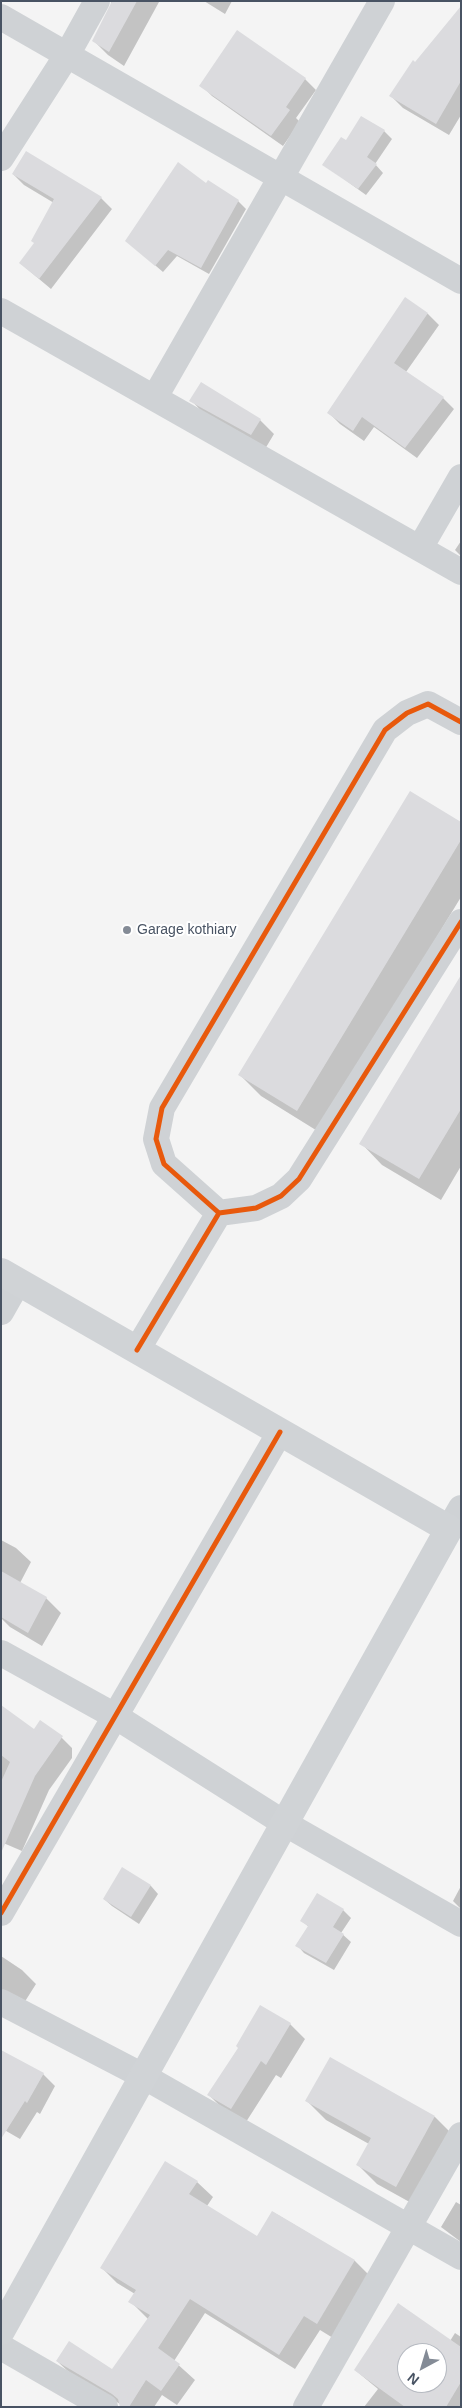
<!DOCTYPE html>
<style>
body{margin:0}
#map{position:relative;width:462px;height:2408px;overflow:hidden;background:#f4f4f4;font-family:Arial,sans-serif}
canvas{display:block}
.frame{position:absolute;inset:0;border:2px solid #485363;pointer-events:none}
.north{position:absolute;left:397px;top:2343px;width:50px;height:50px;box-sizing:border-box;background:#fff;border:1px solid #b6bac1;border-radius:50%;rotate:219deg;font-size:14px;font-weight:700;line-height:20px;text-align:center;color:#485363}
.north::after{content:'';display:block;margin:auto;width:18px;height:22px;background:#848b96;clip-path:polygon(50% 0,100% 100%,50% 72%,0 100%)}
</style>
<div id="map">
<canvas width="462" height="2408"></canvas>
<div class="frame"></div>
<div class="north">N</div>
</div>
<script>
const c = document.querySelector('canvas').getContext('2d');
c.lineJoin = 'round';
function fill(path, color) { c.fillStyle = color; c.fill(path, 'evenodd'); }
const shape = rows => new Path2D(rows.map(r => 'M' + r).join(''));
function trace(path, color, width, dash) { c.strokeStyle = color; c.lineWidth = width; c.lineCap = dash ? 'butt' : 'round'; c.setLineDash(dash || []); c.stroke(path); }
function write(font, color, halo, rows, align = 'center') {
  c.font = font + ' Arial,sans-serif'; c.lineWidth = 4; c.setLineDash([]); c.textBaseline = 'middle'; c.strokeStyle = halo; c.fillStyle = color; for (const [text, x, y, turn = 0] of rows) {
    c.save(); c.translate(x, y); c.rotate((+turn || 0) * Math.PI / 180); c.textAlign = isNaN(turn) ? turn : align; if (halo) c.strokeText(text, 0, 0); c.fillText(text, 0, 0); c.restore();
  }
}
const shadow = shape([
 [111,1,159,2,124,66,108,55,94,41,111,9],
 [204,1,232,1,225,14],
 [461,34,461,115,449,135,403,108,391,96,416,64],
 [305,79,316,90,296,118,300,122,283,146,212,96,201,85],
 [384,131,392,139,375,164,383,173,366,195,323,164,347,142],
 [13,174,101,198,112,209,51,289,20,263,35,244,54,203,24,185],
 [208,182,238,201,246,209,209,274,177,256,163,272,135,248],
 [405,299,428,314,439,325,406,372,443,398,454,409,417,458,374,427,364,441,340,424,329,413],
 [191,400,260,420,274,434,265,449,205,415],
 [461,541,461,556,455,550],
 [461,824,461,897,319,1132,261,1096,240,1075],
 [461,977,461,1166,441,1200,382,1165,361,1143],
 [1,1540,16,1548,31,1562,20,1583,46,1598,61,1613,42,1646,10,1627,1,1618],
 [1,1720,34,1730,58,1734,72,1748,72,1758,49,1790,22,1851,1,1842],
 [123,1869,151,1886,158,1894,139,1924,112,1906,104,1899],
 [461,1886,461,1909,453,1901],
 [343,1910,351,1918,341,1933,351,1942,334,1970,304,1953,297,1945,309,1927,302,1921],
 [1,1956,22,1970,36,1984,24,2003,1,2004],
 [290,2024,305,2039,281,2078,276,2075,246,2122,223,2109,209,2095],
 [43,2074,55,2086,40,2114,37,2112,20,2139,1,2128],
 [307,2101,435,2117,453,2135,415,2205,377,2184,358,2165,369,2144,326,2120],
 [197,2182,213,2197,207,2206,257,2237,273,2212,355,2261,370,2276,333,2338,320,2330,295,2369,205,2313,174,2361,195,2380,177,2405,162,2395,154,2407,120,2407,120,2404,73,2376,57,2361,112,2371,148,2319,130,2301,135,2294,117,2283,102,2268],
 [456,2202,461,2205,461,2242,441,2227],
 [398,2305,450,2341,455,2333,461,2337,461,2407,364,2407,378,2389,355,2370],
 [407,2353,437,2353,437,2383,407,2383]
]);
const building = shape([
 [112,1,137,1,109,52,92,41],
 [461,6,461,81,436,124,389,96,413,60,415,62],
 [237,30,306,78,286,107,290,110,271,136,199,86],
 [361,116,385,130,367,157,377,164,358,189,322,165,341,137,346,140],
 [26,151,102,197,39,279,19,263,34,243,31,241,54,199,12,174],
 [178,162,206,183,208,180,239,200,201,268,168,250,155,266,125,241],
 [405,297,428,313,394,363,444,397,405,448,362,417,353,431,327,413],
 [201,382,261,419,251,435,189,401],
 [410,791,461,822,461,840,297,1111,238,1075],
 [461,975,461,1109,419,1179,359,1144],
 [1,1571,47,1597,28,1633,1,1617],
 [1,1705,34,1729,40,1720,63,1736,35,1776,1,1853,1,1782,10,1762,1,1755],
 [122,1867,151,1885,131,1917,103,1899],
 [317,1893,344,1909,333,1927,344,1934,326,1963,295,1946,308,1926,300,1921],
 [260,2005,291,2023,266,2065,261,2061,231,2109,207,2095,238,2048,236,2046],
 [1,2050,44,2073,27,2103,25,2101,1,2139],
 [330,2057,435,2116,396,2187,356,2165,371,2138,305,2101],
 [165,2161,198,2181,189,2194,257,2236,272,2211,355,2260,317,2324,304,2316,279,2355,190,2299,158,2348,180,2364,161,2391,146,2380,129,2407,120,2407,118,2399,112,2394,56,2361,69,2341,112,2369,150,2315,128,2302,136,2290,100,2268],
 [398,2303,461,2347,461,2382,446,2407,405,2407,354,2370],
 [407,2353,437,2353,437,2383,407,2383]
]);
const minor = shape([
 [1,17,461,281],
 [1,158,67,55,97,1],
 [1,311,461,572],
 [155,397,382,1],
 [420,548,461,477],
 [219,1213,164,1164,156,1139,162,1108,385,730,407,713,428,704,461,722],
 [1,1312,18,1282],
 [137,1350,219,1213,256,1208,281,1196,299,1179,461,922],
 [449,1529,461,1508],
 [1,1653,115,1716,284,1823,461,1924],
 [1,1913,280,1432],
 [1,2002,143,2076,461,2257],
 [1,2347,105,2407],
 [306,2407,461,2135]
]);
const secondary = shape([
 [1,1272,449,1529,1,2331]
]);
const cycleway = shape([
 [219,1213,164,1164,156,1139,162,1108,385,730,407,713,428,704,461,722],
 [137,1350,219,1213,256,1208,281,1196,299,1179,461,922],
 [1,1913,280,1432]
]);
const markers = [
 [127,930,5,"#848b96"]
];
const poiNames = [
 ["Garage kothiary",137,930]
];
fill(shadow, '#0003');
fill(building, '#dbdbde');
trace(minor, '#cfd2d5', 26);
trace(secondary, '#d0d3d6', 28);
trace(cycleway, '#e8590c', 5);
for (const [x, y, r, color] of markers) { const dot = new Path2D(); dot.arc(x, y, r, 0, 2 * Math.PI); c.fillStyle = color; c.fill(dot); trace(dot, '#fff', 2); }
write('14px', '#485363', '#fff', poiNames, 'left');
</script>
